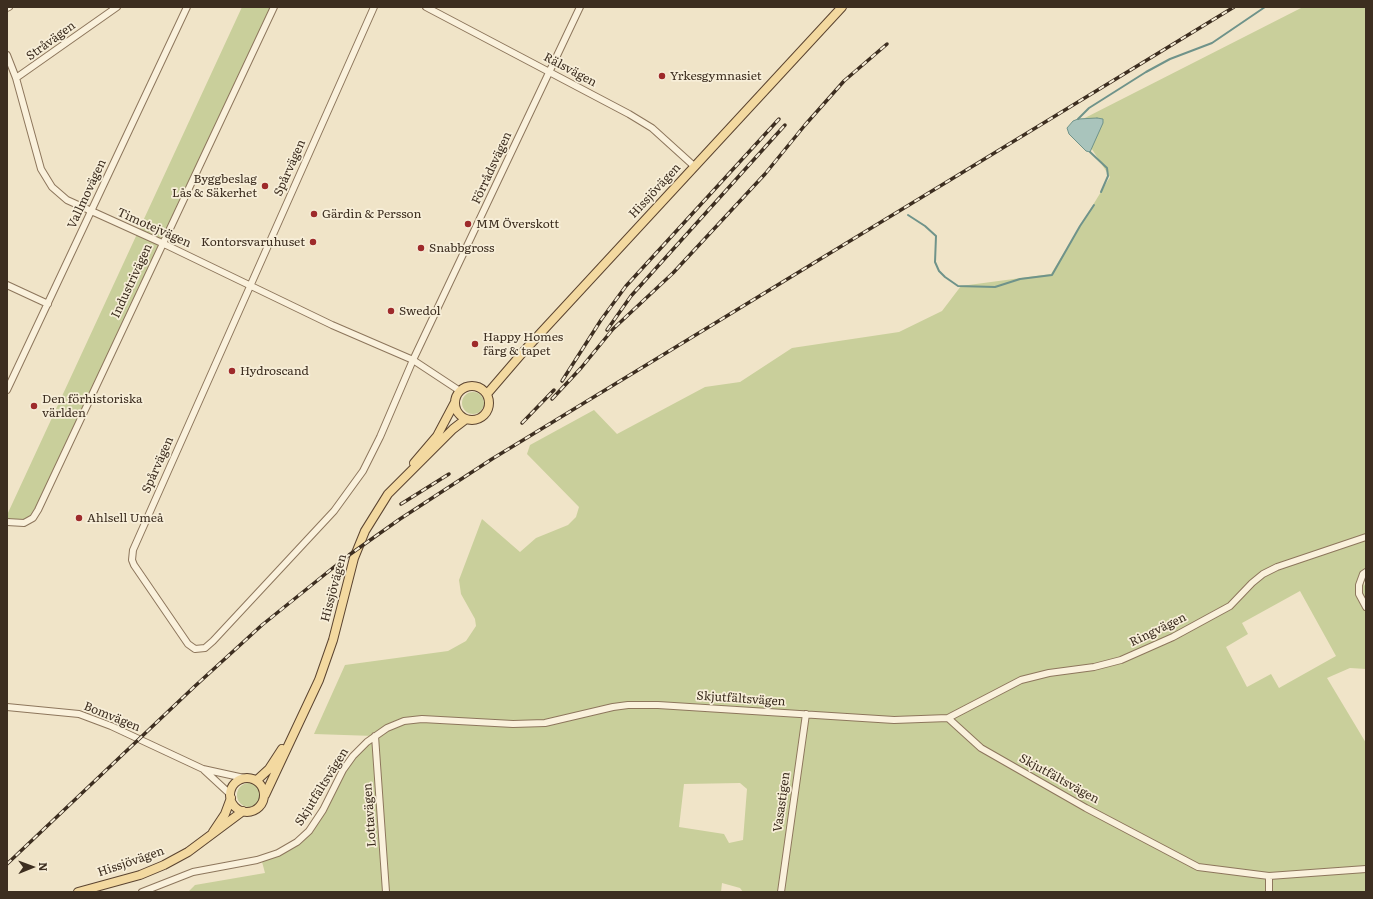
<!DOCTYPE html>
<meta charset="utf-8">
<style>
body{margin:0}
#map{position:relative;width:1373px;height:899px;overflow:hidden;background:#f0e4c8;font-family:Literata,serif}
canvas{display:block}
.frame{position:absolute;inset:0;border:8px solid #3d2e20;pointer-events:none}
.north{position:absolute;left:12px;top:847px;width:40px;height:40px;-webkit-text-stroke:3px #f7eed8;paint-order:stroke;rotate:89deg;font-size:11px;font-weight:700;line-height:16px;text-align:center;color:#3d2e20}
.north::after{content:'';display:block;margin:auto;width:14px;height:18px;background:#3d2e20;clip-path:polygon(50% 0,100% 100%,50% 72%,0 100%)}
</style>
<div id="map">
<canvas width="1373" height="899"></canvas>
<div class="frame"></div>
<div class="north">N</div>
</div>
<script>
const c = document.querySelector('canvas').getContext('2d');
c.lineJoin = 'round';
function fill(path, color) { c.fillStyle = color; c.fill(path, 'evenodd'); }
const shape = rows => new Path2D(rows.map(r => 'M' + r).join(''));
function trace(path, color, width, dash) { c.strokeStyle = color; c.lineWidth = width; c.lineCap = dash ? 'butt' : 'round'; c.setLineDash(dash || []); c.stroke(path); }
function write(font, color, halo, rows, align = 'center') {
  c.font = font + ' Literata,serif'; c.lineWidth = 3.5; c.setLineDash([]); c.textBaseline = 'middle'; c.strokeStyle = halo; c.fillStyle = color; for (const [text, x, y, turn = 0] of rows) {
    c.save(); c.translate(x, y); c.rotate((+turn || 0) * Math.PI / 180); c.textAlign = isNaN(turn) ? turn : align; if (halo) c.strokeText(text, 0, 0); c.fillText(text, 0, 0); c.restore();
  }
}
const green = shape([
 [242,7,274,7,38,510,28,522,7,522,7,515],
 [1303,7,1366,7,1366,581,1363,582,1366,588,1366,669,1350,668,1327,678,1366,743,1366,892,743,892,740,888,722,883,721,892,188,892,195,885,265,873,261,858,278,853,309,831,343,770,374,736,314,734,345,665,448,651,466,641,476,626,475,619,461,594,459,580,482,519,520,552,536,538,568,525,576,517,579,507,527,454,530,445,594,410,617,434,705,387,740,382,792,348,899,332,942,311,961,286,1051,274,1110,177,1075,123],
 [1300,591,1336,656,1279,688,1271,674,1247,687,1226,647,1248,634,1242,623],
 [740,783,747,789,743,840,729,843,724,834,679,827,684,784],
 '462 403a11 11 0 1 1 22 0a11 11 0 1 1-22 0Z',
 '237 795a12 12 0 1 1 24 0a12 12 0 1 1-24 0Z'
]);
const water = shape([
 [1097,118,1103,119,1103,123,1090,152,1086,151,1069,134,1067,128,1073,121,1078,119,1097,118]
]);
const stream = shape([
 [1078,119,1089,108,1146,72,1170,59,1212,43,1265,7],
 [1090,152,1107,168,1108,176,1101,192],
 [908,215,925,226,936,236,935,262,939,271,945,277,958,286,995,287,1020,279,1052,275,1080,226,1094,205]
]);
const minor = shape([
 [374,7,133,550,132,560,134,565,188,644,195,649,205,648,213,641,334,511,363,471,380,437,413,360,580,7],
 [426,7,629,114,652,128,694,166],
 [7,8,9,7],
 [7,55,16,78,41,169,52,187,67,200,162,243,332,325,413,360,460,391],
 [16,78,117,7],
 [7,285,48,304],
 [7,390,187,7],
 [7,522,24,523,33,518,38,510,274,7],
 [1366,572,1363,574,1359,585,1359,594,1366,607],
 [7,707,79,714,111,726,203,769,244,778],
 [948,718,1021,680,1049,673,1094,667,1121,660,1173,637,1230,606,1252,583,1263,574,1277,567,1366,537],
 [375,736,386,892],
 [204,770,230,794],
 [1269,876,1269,892],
 [142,892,193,872,257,860,278,853,297,842,309,831,323,810,343,770,353,756,367,742,387,728,404,721,422,719,513,724,545,723,613,707,628,705,658,705,894,720,948,718,981,748,1086,808,1198,867,1269,876,1366,869],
 [781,892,806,714]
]);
const major = shape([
 '455 403a17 17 0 1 1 34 0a17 17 0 1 1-34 0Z',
 [487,394,524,351,842,7],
 [414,463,437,436,455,402],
 '230 795a17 17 0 1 1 34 0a17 17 0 1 1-34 0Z',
 [257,780,269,769,282,749],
 [265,795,319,680,333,640,354,558,365,531,388,494,453,429,466,419],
 [213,832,225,814,231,798],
 [78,892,140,875,164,865,188,852,243,811]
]);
const rail = shape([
 [607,330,631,296,785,125],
 [562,381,601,320,626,286,779,119],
 [552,399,581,368,613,329,673,273,765,174,805,125,844,81,887,44],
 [522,423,554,390],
 [401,504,449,474],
 [7,864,194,687,262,625,349,555,400,519,492,459,1234,7]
]);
const markers = [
 [662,76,4,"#9e2a2b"],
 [265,186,4,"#9e2a2b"],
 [314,214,4,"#9e2a2b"],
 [468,224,4,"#9e2a2b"],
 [313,242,4,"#9e2a2b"],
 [421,248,4,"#9e2a2b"],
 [391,311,4,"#9e2a2b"],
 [475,344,4,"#9e2a2b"],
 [232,371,4,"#9e2a2b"],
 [34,406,4,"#9e2a2b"],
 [79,518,4,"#9e2a2b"]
];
const streetNames = [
 ["Stråvägen",51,41,-36],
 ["Rälsvägen",570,70,28],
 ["Spårvägen",290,168,-66],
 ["Förrådsvägen",492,168,-65],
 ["Hissjövägen",655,191,-47],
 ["Vallmovägen",87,194,-65],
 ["Timotejvägen",154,228,24],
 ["Industrivägen",132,281,-65],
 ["Spårvägen",158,465,-66],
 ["Hissjövägen",334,588,-75],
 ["Ringvägen",1158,630,-26],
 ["Skjutfältsvägen",741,699,4],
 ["Bomvägen",112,717,22],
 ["Skjutfältsvägen",1059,779,29],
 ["Skjutfältsvägen",322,787,-58],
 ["Vasastigen",782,802,-82],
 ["Lottavägen",370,815,-94],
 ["Hissjövägen",131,862,-19]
];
const poiNames = [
 ["Yrkesgymnasiet",670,76],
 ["Byggbeslag",257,179,"right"],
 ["Lås & Säkerhet",257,193,"right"],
 ["Gärdin & Persson",322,214],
 ["MM Överskott",476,224],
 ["Kontorsvaruhuset",305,242,"right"],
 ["Snabbgross",429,248],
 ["Swedol",399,311],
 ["Happy Homes",483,337],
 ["färg & tapet",483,351],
 ["Hydroscand",240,371],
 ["Den förhistoriska",42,399],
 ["världen",42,413],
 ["Ahlsell Umeå",87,518]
];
fill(green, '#c9cf9b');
fill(water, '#a9c4bc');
trace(water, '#6f938a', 1);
trace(stream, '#6f938a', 2);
trace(minor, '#8d765c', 8);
trace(major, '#5b4430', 10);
trace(minor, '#faf1dc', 6);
trace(major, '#f3d9a0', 8);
trace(rail, '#3d2e20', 3.5);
trace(rail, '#f7eed8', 2, [6]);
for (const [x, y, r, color] of markers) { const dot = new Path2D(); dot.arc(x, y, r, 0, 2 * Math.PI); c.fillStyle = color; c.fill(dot); trace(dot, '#f7eed8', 1.5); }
write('12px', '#3d2e20', '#f7eed8', streetNames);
write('12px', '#3d2e20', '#f7eed8', poiNames, 'left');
</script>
